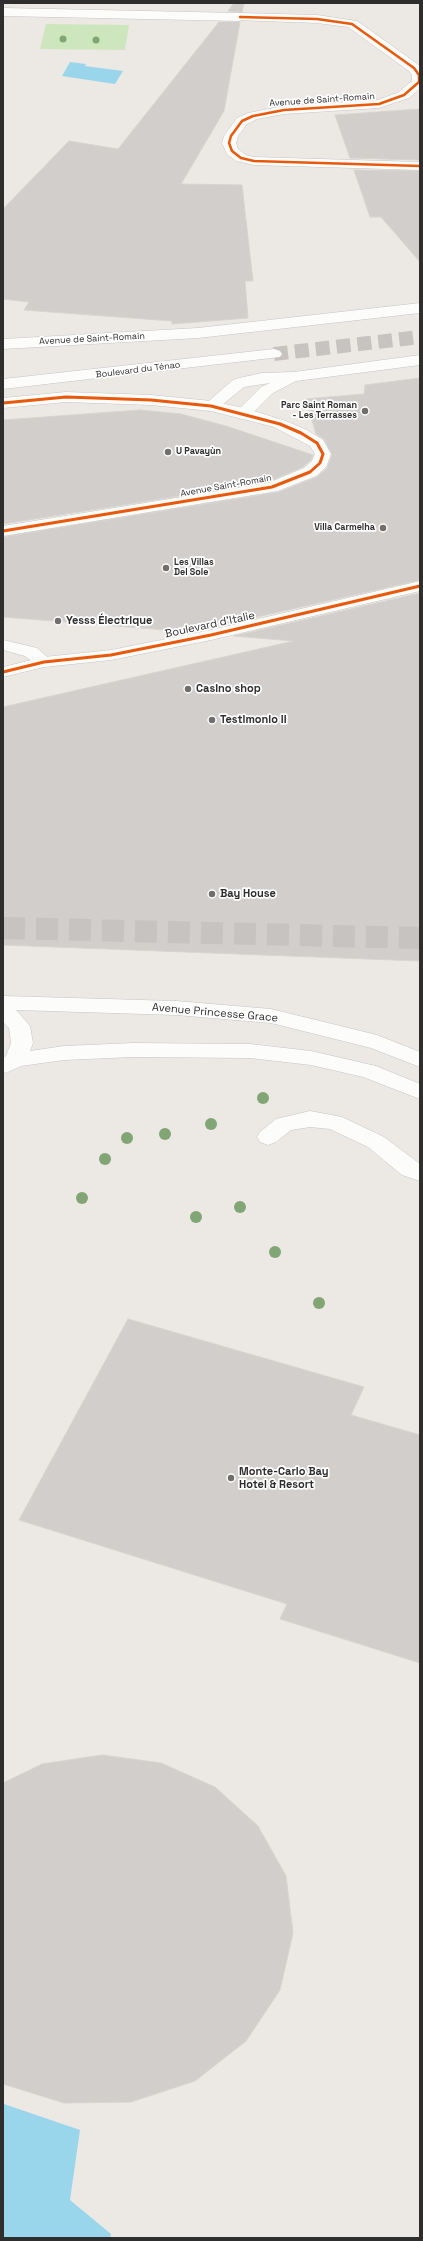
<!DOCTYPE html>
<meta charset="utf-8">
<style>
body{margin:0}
#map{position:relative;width:423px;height:2241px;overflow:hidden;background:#ece8e4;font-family:"Space Grotesk",sans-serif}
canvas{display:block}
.frame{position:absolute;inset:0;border:4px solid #2e2e2e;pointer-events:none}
</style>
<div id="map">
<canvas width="423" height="2241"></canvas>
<div class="frame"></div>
</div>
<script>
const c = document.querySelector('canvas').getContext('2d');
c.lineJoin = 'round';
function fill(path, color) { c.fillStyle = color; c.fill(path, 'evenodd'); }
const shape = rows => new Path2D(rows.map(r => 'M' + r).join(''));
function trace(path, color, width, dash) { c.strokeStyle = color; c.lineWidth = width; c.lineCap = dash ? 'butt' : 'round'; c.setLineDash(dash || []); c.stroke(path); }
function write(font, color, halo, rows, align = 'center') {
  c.font = font + ' "Space Grotesk",sans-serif'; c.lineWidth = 3.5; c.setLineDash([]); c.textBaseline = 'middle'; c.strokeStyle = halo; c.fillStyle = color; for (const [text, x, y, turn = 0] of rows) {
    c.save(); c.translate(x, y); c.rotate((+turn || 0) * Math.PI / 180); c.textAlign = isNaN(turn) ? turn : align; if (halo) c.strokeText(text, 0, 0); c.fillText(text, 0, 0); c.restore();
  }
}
const green = shape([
 [46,24,129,25,125,50,40,49]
]);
const water = shape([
 [70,62,86,64,85,66,123,71,115,84,62,76],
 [4,2104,80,2130,70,2200,111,2234,110,2238,3,2238]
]);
const building = shape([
 [234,3,244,3,242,12,228,11,234,3],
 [219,22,240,22,224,111,181,184,242,185,253,281,245,281,248,318,172,324,172,321,24,310,29,302,3,299,3,209,69,141,118,149,219,22],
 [420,109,420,160,350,158,335,115,420,109],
 [354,170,420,171,420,262,381,217,370,217,354,170],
 [420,378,420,580,191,632,3,617,3,537,279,492,317,477,327,468,332,455,324,439,316,434,306,399,364,394,365,385,420,378],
 [140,410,181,414,226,426,313,455,311,460,303,467,268,482,3,524,3,420,140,410],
 [420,593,420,961,3,945,3,707,294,641,234,636,420,593],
 [128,1319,364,1387,351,1415,420,1435,420,1663,280,1619,287,1604,19,1520,128,1319],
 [102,1755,161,1763,215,1787,258,1826,286,1876,293,1933,280,1990,246,2041,195,2081,131,2102,64,2103,3,2084,3,1783,42,1764,102,1755]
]);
const minorTunnel = shape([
 [274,354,420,337]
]);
const primaryTunnel = shape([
 [3,928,420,938]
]);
const service = shape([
 [3,8,240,13,246,17,240,21,3,16,3,8],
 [420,355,420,365,296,381,273,393,250,416,244,418,238,416,236,413,238,410,261,387,270,383,244,387,217,409,211,411,205,409,203,406,233,380,239,378,262,373,294,372,420,355],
 [310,1111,342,1117,384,1137,420,1164,420,1181,402,1175,368,1147,330,1129,310,1127,291,1130,276,1142,268,1145,260,1142,257,1137,260,1132,276,1119,310,1111]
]);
const minor = shape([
 [240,13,317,15,357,21,419,65,420,88,409,98,379,108,284,114,257,119,247,124,238,136,236,143,238,149,246,155,254,157,420,162,420,170,254,165,236,161,227,154,222,143,224,136,237,118,248,113,284,106,378,100,399,92,412,81,412,75,409,71,348,27,317,23,235,20,234,17,240,13],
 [420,303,420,313,198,338,3,349,3,339,198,328,420,303],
 [274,349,280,351,282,354,280,357,3,389,3,379,274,349],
 [66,392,151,395,211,401,244,408,286,421,307,430,323,440,331,454,326,467,316,476,278,491,3,536,3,526,268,483,304,468,312,461,315,454,310,446,274,427,211,411,151,405,66,402,3,408,3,398,66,392],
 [3,640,37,648,53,662,50,666,44,667,38,666,25,656,3,650,3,640]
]);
const tertiary = shape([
 [420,581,420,591,211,640,111,660,44,667,3,677,3,667,44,657,111,650,211,630,420,581],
 [3,996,176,1001,271,1009,377,1035,420,1052,420,1067,371,1048,271,1023,176,1015,16,1010,30,1026,33,1043,30,1051,64,1046,133,1043,250,1044,311,1051,376,1066,420,1084,420,1099,363,1077,311,1065,250,1058,133,1057,64,1060,21,1066,6,1073,3,1072,3,1058,6,1056,11,1043,9,1028,3,1022,3,996]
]);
const cyclewayFar1 = shape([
 [240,17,317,19,352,24,414,68,419,75,419,82,404,95,379,104,284,110,253,116,242,121,231,136,229,143,232,151,241,158,254,161,420,166]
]);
const cycleway = shape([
 [3,403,66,397,151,400,211,406,280,424,301,433,317,443,323,454,320,463,310,472,272,487,3,531],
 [3,672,44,662,111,655,211,635,420,586]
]);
const trees = [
 [63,39,3.5],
 [96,40,3.5],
 [263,1098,6],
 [211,1124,6],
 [165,1134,6],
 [127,1138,6],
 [105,1159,6],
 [82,1198,6],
 [240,1207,6],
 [196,1217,6],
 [275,1252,6],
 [319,1303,6]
];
const markers = [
 [365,411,4,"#706f6e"],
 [168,452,4,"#706f6e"],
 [383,528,4,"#706f6e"],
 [166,568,4,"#706f6e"],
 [58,621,4,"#706f6e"],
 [188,689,4,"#706f6e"],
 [212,720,4,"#706f6e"],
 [212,894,4,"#706f6e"],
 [231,1478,4,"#706f6e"]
];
const farStreetnames = [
 ["Avenue de Saint-Romain",322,100,-4],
 ["Avenue de Saint-Romain",92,339,-3],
 ["Boulevard du Ténao",138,370,-7],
 ["Avenue Saint-Romain",226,486,-10]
];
const farPoinames = [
 ["Parc Saint Roman",357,406],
 ["- Les Terrasses",357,416],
 ["U Pavayùn",176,452,"left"],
 ["Villa Carmelha",375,528],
 ["Les Villas",174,563,"left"],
 ["Del Sole",174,573,"left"]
];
const poiNames = [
 ["Yesss Électrique",66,621],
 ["Casino shop",196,689],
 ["Testimonio II",220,720],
 ["Bay House",220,894],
 ["Monte-Carlo Bay",239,1472],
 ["Hotel & Resort",239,1485]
];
const streetNames = [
 ["Boulevard d'Italie",210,625,-12],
 ["Avenue Princesse Grace",215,1013,5]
];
fill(green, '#cee6be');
fill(water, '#99d6ec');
fill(building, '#d1cecb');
trace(building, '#d7d4d0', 1);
trace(minorTunnel, '#c6c3c0', 14, [14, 7]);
trace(primaryTunnel, '#c6c3c0', 22, [22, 11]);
trace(service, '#c5c4c5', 1);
trace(minor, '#c5c4c5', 1);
trace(tertiary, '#c5c4c5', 1);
fill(service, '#fcfcfb');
fill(minor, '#fcfcfb');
fill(tertiary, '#fcfcfb');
trace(cyclewayFar1, '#e8590c', 2.5);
trace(cycleway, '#e8590c', 3);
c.fillStyle = '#82a575';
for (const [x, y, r] of trees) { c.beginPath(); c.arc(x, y, r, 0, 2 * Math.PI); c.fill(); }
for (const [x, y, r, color] of markers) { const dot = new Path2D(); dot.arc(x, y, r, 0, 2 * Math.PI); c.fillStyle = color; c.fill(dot); trace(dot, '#fff', 1.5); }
write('9px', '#2e2e2e', '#fff', farStreetnames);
write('bold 9px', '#2e2e2e', '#fff', farPoinames, 'right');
write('bold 11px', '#2e2e2e', '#fff', poiNames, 'left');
write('11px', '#2e2e2e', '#fff', streetNames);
</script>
